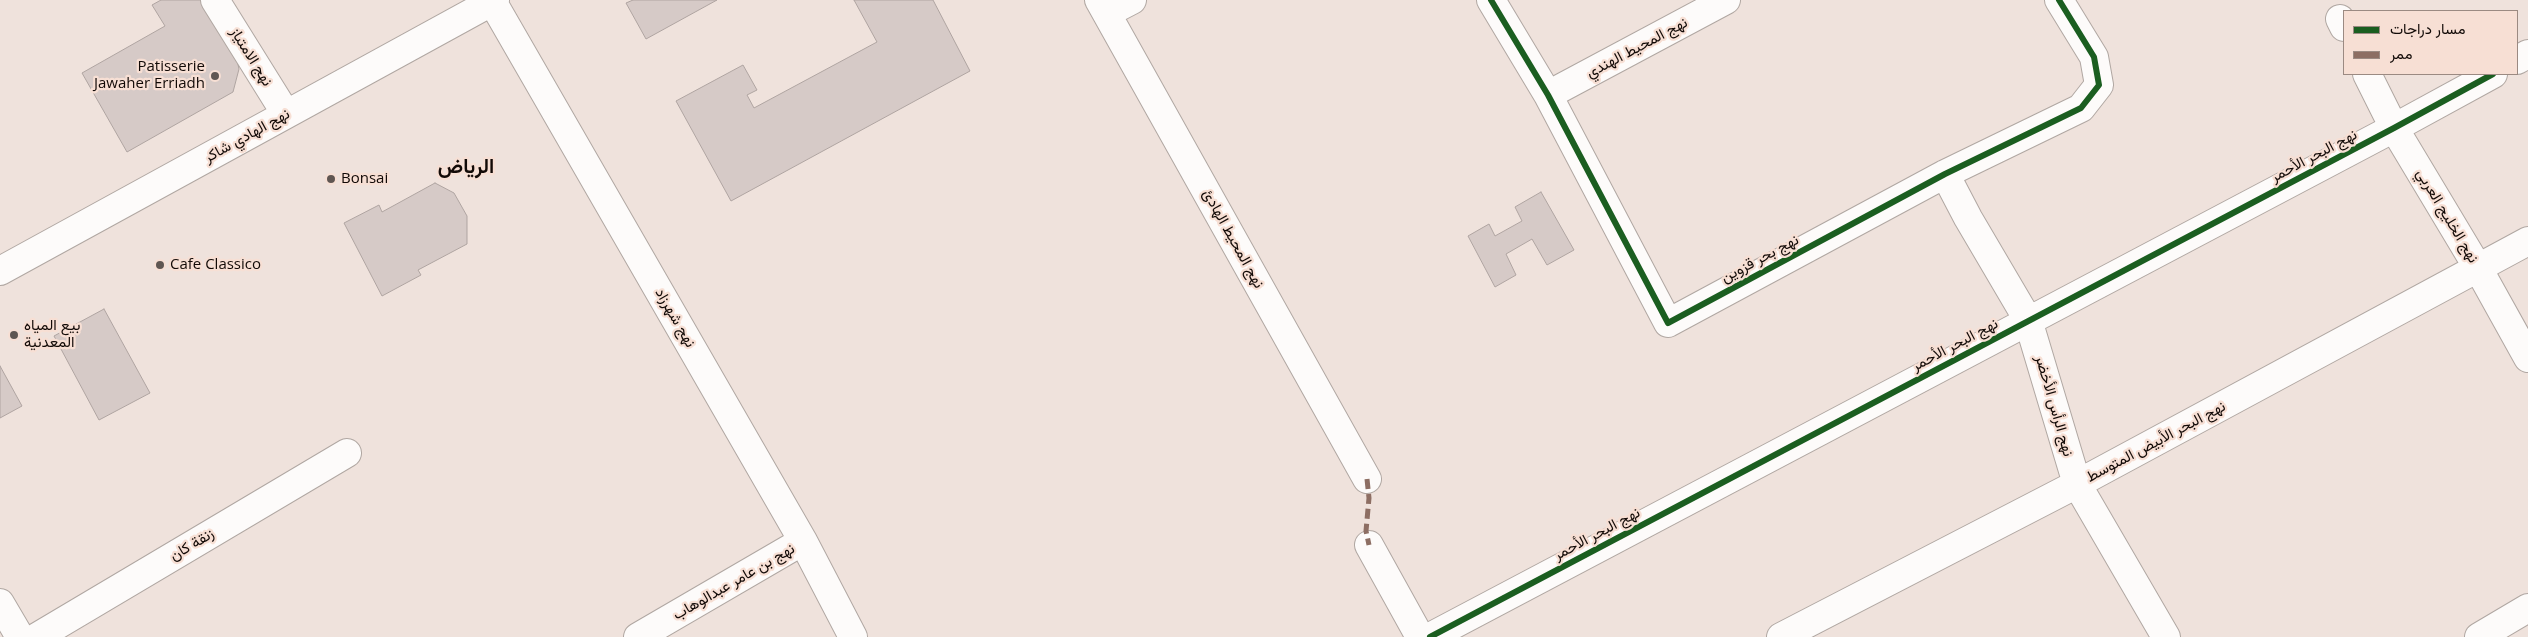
<!DOCTYPE html>
<meta charset="utf-8">
<style>
body{margin:0}
#map{position:relative;width:2528px;height:637px;overflow:hidden;background:#efe2dc;font-family:"Open Sans",Vazirmatn,sans-serif}
canvas{display:block}
.legend{position:absolute;left:2343px;top:10px;width:175px;height:65px;box-sizing:border-box;background:#f7dfd4;border:1px solid #9b8a82;margin:0;padding:6px 9px;list-style:none;font-size:15px;color:#120a07}
.legend li{display:flex;align-items:center;gap:10px;height:25px}
.legend b{width:25px;border:1px solid #9b8a82}
</style>
<div id="map">
<canvas width="2528" height="637"></canvas>
<ul class="legend">
<li><b style="height:6px;background:#1b5e20"></b>مسار دراجات</li>
<li><b style="height:6px;background:#8d6e63"></b>ممر</li>
</ul>
</div>
<script>
const c = document.querySelector('canvas').getContext('2d');
c.lineJoin = 'round';
function fill(path, color) { c.fillStyle = color; c.fill(path, 'evenodd'); }
const shape = rows => new Path2D(rows.map(r => 'M' + r).join(''));
function trace(path, color, width, dash) { c.strokeStyle = color; c.lineWidth = width; c.lineCap = dash ? 'butt' : 'round'; c.setLineDash(dash || []); c.stroke(path); }
function write(font, color, halo, rows, align = 'center') {
  c.font = font + ' "Open Sans",Vazirmatn,sans-serif'; c.lineWidth = 4.5; c.setLineDash([]); c.textBaseline = 'middle'; c.strokeStyle = halo; c.fillStyle = color; for (const [text, x, y, turn = 0] of rows) {
    c.save(); c.translate(x, y); c.rotate((+turn || 0) * Math.PI / 180); c.textAlign = isNaN(turn) ? turn : align; if (halo) c.strokeText(text, 0, 0); c.fillText(text, 0, 0); c.restore();
  }
}
const building = shape([
 [161,0,208,0,234,46,239,69,233,92,127,152,82,73,165,26,152,5,161,0],
 [633,0,717,0,646,39,626,3,633,0],
 [854,0,933,0,970,71,731,201,676,101,743,65,757,90,747,95,754,108,877,42,854,0],
 [435,183,454,193,467,216,467,244,418,270,421,275,382,296,344,223,379,205,382,212,435,183],
 [1541,192,1574,250,1547,265,1532,239,1506,254,1516,275,1495,287,1468,236,1489,224,1495,236,1522,221,1515,207,1541,192],
 [104,309,150,393,99,420,54,336,104,309],
 [0,366,22,406,0,418,0,366]
]);
const minor = shape([
 [215,0,286,114],
 [1099,0,1367,479],
 [1491,0,1548,95,1668,323,1945,174,2081,108,2099,85,2094,57,2059,0],
 [492,1,803,541,853,637],
 [1107,13,1132,0],
 [2340,19,2344,27],
 [2517,60,2528,54],
 [2367,74,2394,128,2478,268,2528,358],
 [1548,95,1726,0],
 [1945,174,1968,218,2028,320,2077,484,2166,637],
 [0,271,495,0],
 [1369,545,1420,637],
 [0,603,20,637],
 [37,637,347,453],
 [638,637,803,541],
 [1430,637,2394,128,2493,74],
 [1781,637,2077,484,2528,241],
 [2479,637,2528,608]
]);
const quiet = shape([
 [1367,479,1369,498,1366,531,1369,545]
]);
const cycleway = shape([
 [1491,0,1548,95,1668,323,1945,174,2081,108,2099,85,2094,57,2059,0],
 [1430,637,2394,128,2493,74]
]);
const markers = [
 [215,76,5,"#5f5652"],
 [331,179,5,"#5f5652"],
 [160,265,5,"#5f5652"],
 [14,335,5,"#5f5652"]
];
const streetNames = [
 ["نهج المحيط الهندي",1637,48,-28],
 ["نهج الامتياز",251,57,58],
 ["نهج الهادي شاكر",247,136,-29],
 ["نهج البحر الأحمر",2314,156,-28],
 ["نهج الخليج العربي",2447,216,59],
 ["نهج المحيط الهادئ",1233,239,61],
 ["نهج بحر قزوين",1760,259,-28],
 ["نهج شهرزاد",675,318,60],
 ["نهج البحر الأحمر",1955,345,-28],
 ["نهج الرأس الأخضر",2054,406,74],
 ["نهج البحر الأبيض المتوسط",2156,442,-28],
 ["نهج البحر الأحمر",1597,534,-28],
 ["زنقة كان",192,545,-31],
 ["نهج بن عامر عبدالوهاب",734,582,-30]
];
const poiNames = [
 ["Patisserie",205,67,"right"],
 ["Jawaher Erriadh",205,84,"right"],
 ["Bonsai",341,179],
 ["Cafe Classico",170,265],
 ["بيع المياه",24,326],
 ["المعدنية",24,343]
];
const districtNames = [
 ["الرياض",466,167]
];
fill(building, '#d6cac7');
trace(building, '#afa4a1', 1);
trace(minor, '#b0a7a2', 30);
trace(minor, '#fdfbfa', 28);
trace(quiet, '#8d6e63', 5, [10, 5]);
trace(cycleway, '#1b5e20', 6);
for (const [x, y, r, color] of markers) { const dot = new Path2D(); dot.arc(x, y, r, 0, 2 * Math.PI); c.fillStyle = color; c.fill(dot); trace(dot, '#f7dfd4', 2); }
write('15px', '#120a07', '#f7dfd4', streetNames);
write('15px', '#120a07', '#f7dfd4', poiNames, 'left');
write('bold 20px', '#120a07', '#f7dfd4', districtNames);
</script>
